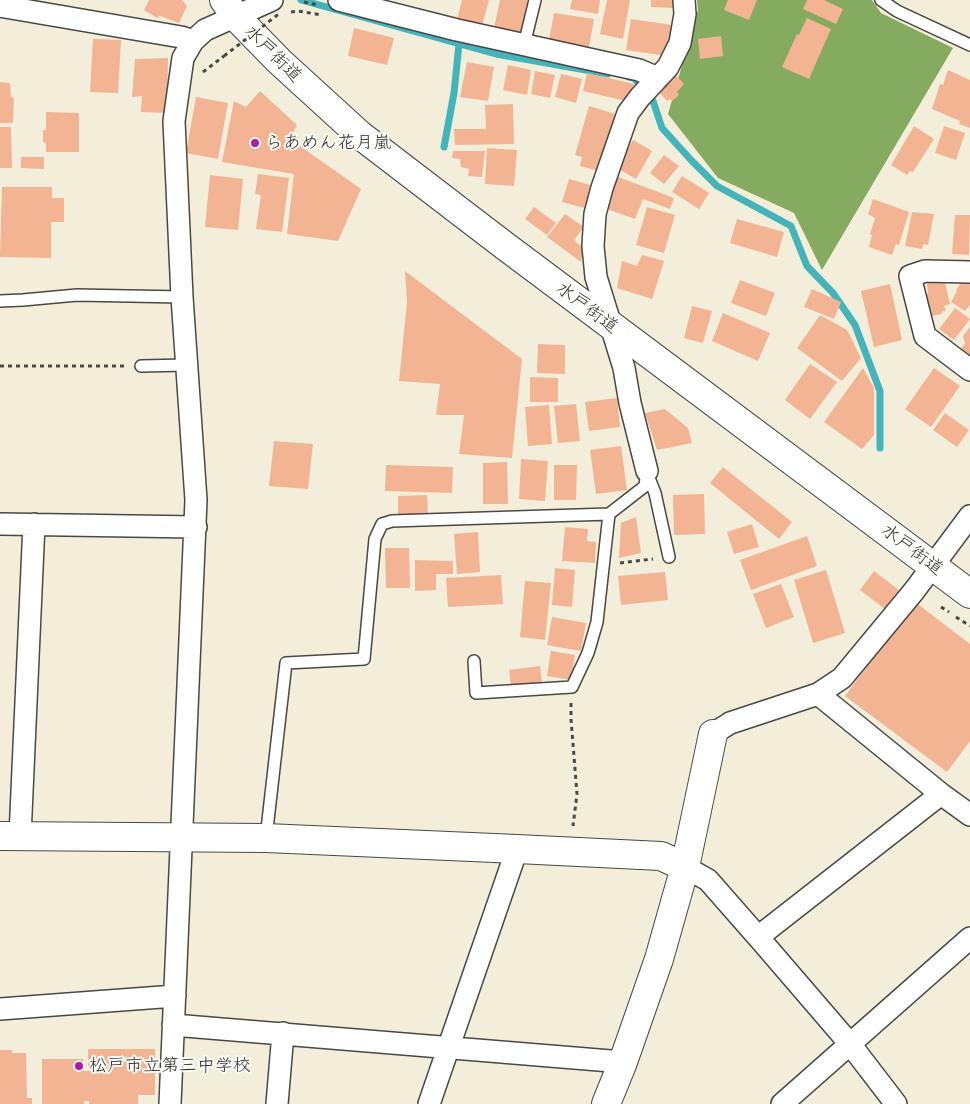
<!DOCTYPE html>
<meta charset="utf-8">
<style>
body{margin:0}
canvas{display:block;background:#f2eeda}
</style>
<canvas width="970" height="1104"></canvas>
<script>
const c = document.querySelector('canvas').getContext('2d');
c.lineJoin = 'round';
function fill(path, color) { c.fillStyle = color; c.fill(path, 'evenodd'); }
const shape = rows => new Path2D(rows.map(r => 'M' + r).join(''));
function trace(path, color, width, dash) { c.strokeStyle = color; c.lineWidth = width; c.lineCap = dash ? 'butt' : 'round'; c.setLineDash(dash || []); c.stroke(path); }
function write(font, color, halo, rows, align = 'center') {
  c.font = font + ' "Playpen Sans","Klee One",sans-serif'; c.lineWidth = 4; c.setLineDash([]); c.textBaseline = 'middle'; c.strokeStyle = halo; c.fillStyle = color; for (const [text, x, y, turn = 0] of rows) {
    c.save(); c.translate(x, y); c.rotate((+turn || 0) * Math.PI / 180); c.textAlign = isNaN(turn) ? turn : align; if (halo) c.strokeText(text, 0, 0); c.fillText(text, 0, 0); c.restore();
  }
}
const forest = shape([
 [697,0,872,0,881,13,953,48,822,270,794,213,718,178,668,114,698,10]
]);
const stream = shape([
 [301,0,496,54,608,74],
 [629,77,634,78,653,101,662,128,691,160,717,186,791,226,807,266,833,293,855,325,880,391,880,448],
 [444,147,454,93,459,44]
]);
const building = shape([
 [149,0,182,0,187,6,179,23,160,16,157,18,144,10],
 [462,0,489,0,482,26,457,19],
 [500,0,528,0,520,34,494,28],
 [572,0,600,0,598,14,570,9],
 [607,0,630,0,623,39,600,34],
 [651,0,674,0,674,8,651,7],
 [728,0,757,0,749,20,724,10],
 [807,0,824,0,843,9,836,24,803,9],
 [554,13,594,19,589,47,549,40],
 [807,18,831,29,809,79,782,67,797,34,799,35],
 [631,19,672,25,667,56,626,50],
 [354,28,394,38,387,65,348,56],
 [721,36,723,56,700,59,698,39],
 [93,39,121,40,118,93,90,92],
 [168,58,167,113,141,112,142,96,132,97,135,59],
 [467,62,494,67,488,101,460,97],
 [508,65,531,70,527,95,503,90],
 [948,70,970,80,970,128,959,124,960,121,932,109,940,84,943,85],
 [535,71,555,75,550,98,531,94],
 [672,71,684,84,677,92,679,95,672,101,670,99,667,101,655,88],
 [587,73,634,84,630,102,583,91],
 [561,74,582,79,576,103,555,97],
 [0,82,10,83,11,97,14,98,13,123,0,123],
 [260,91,297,125,290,139,361,189,338,241,287,234,294,174,222,162,234,101,246,107],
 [196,97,228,103,218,159,186,153],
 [513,104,514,144,455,145,454,129,486,129,485,105],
 [589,106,615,114,599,171,580,166,582,157,575,155],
 [46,112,79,113,79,152,46,152,46,143,43,142,43,130,46,130],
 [914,126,934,139,913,172,910,171,907,175,891,165],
 [944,126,965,133,956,160,935,153],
 [0,127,11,127,12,168,0,168],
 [633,140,652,151,636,179,617,168],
 [487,148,517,150,514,186,485,184],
 [453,151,485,151,482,177,468,176,469,169,461,167,460,159,452,158],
 [664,155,679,166,664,184,650,173],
 [21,157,44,157,44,169,21,168],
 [258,174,289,178,282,232,256,229,261,195,255,194],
 [210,175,243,179,238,230,205,227],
 [616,176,674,198,670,209,643,199,635,219,604,208],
 [682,176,709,193,699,209,672,192],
 [569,179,594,186,588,209,562,202],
 [2,187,52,187,52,198,64,198,64,222,51,222,51,258,0,257],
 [873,199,909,212,899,245,896,244,892,255,869,247,872,235,870,234,875,218,868,214],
 [534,207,556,223,547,235,525,219],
 [647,207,675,215,664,253,636,245],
 [912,212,934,214,928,245,923,244,922,249,905,246],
 [565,214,584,227,574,240,583,248,581,262,547,237],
 [955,215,970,215,969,255,952,254],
 [737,219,784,232,777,257,730,243],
 [642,255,664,261,652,299,617,288,622,261,637,266],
 [405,271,522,359,512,458,459,454,464,415,436,415,440,384,399,381,407,302],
 [965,277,970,280,970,305,965,311,951,302,957,291,956,290],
 [944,278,950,304,944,306,946,310,942,312,942,314,931,316,925,294,928,294,927,281],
 [740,280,775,293,766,316,731,303],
 [890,284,902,340,874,347,861,291],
 [812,289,841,302,834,319,804,307],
 [692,306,712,311,703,343,684,338],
 [955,308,970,319,954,340,939,329],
 [723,313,770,333,758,361,712,341],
 [820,315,847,330,861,358,842,381,797,348],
 [970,327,970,356,961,350,965,343,963,336],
 [538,344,565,345,565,374,537,373],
 [810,364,837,382,810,419,785,400],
 [863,368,874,388,874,435,862,449,824,422],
 [934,368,960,386,931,427,905,409],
 [530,377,558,378,558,402,530,402],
 [617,398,620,427,589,431,585,402],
 [576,404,580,441,558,443,554,406],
 [549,405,552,444,528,446,525,407],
 [665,409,688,428,692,443,657,450,645,413],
 [945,413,969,430,957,447,933,430],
 [274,441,313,444,308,489,269,486],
 [621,446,627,490,596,494,590,450],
 [521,459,548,461,545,501,519,499],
 [507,462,508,504,483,504,483,463],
 [386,465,453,467,452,493,385,491],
 [554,465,577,465,576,500,554,500],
 [723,467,792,522,779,539,710,483],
 [704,494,705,534,674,535,673,495],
 [427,495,428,515,398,516,398,496],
 [636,517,641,553,619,558,621,523],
 [752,524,759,547,734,554,727,532],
 [565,527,588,529,587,541,596,542,595,563,562,561],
 [478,532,480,572,457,574,454,534],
 [807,536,817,566,751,590,740,560],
 [385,548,409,548,410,588,386,588],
 [415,560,453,561,453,574,436,574,436,590,415,591],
 [555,568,575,570,572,607,552,605],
 [826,570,845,633,813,643,794,580],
 [874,571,899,590,885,609,860,590],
 [665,572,668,600,621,605,618,576],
 [501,575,503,604,448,607,446,578],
 [525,581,551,583,545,640,520,637],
 [781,584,794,617,766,628,753,594],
 [915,602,970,644,970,741,947,772,845,696],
 [552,617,586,623,581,651,547,645],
 [551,651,575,655,571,680,547,676],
 [540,666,542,682,511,686,509,670],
 [88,1049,155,1049,155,1095,138,1095,138,1104,89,1104,89,1101,84,1101,84,1104,42,1104,42,1059,83,1059,84,1071,88,1071],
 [0,1050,12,1050,12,1053,26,1053,27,1098,32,1098,32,1104,0,1104]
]);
const path = shape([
 [304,2,318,5],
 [291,12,298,11,322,15],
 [203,72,224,56],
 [0,366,124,366],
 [620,563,653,559],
 [941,607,949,612],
 [956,617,970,626],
 [571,703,571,719,577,794,573,826]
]);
const service = shape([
 [881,0,897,11,970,45],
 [524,45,535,0],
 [0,301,23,300,77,295,182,297],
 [141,366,186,365],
 [647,473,655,493,669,557],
 [474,661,476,693,572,687,588,653,597,622,609,514],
 [266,838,286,663,364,659,375,539,382,524,392,521,609,514,645,486,647,471]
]);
const minor = shape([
 [339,0,457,30,639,70,658,78],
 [0,6,181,37,193,41,205,30,272,0],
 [970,272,925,271,910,276,925,336,970,370],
 [647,471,630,403,624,368,596,277,593,246,595,214,602,188,628,113,640,97,668,67,680,43,685,14,684,0],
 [0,524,196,527],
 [818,694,941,794],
 [713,734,730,723,818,694,842,678,914,591,970,516],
 [20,836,34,524],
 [685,867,708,880,758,937],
 [0,1009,175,996],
 [173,1025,623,1062],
 [170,1104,196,500,182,297,174,121,183,58,193,41],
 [277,1104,283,1033],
 [429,1104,517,849],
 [782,1104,970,938],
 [896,1104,850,1044,758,937,941,794,970,815]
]);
const tertiary = shape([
 [0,836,266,838,517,849,661,856,685,867],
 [606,1104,623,1062,659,959,685,867,713,734]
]);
const trunk = shape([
 [224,0,236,17,279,61,360,135,505,246,970,594]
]);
const pathBridge = shape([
 [224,56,280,13]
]);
const markers = [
 [255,143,5,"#b5179e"],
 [79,1066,5,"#b5179e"]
];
const streetNames = [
 ["水戸街道",273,54,45],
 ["水戸街道",587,308,37],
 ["水戸街道",912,550,37]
];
const poiNames = [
 ["らあめん花月嵐",265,143],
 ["松戸市立第三中学校",89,1066]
];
fill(forest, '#85ab60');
trace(stream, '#44b4bb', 7);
fill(building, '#f2b492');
trace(service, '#494845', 14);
trace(minor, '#494845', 24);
trace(tertiary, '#494845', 30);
trace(trunk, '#494845', 30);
trace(path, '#494845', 3, [4, 4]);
trace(service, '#fff', 11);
trace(minor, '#fff', 21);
trace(tertiary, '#fff', 28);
trace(trunk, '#fff', 28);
trace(pathBridge, '#494845', 3, [4, 4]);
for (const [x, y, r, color] of markers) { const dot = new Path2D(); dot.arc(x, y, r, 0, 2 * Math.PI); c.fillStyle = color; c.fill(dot); trace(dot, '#fdfcf7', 2); }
write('18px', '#2b2b2b', '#fdfcf7', streetNames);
write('18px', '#2b2b2b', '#fdfcf7', poiNames, 'left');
</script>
